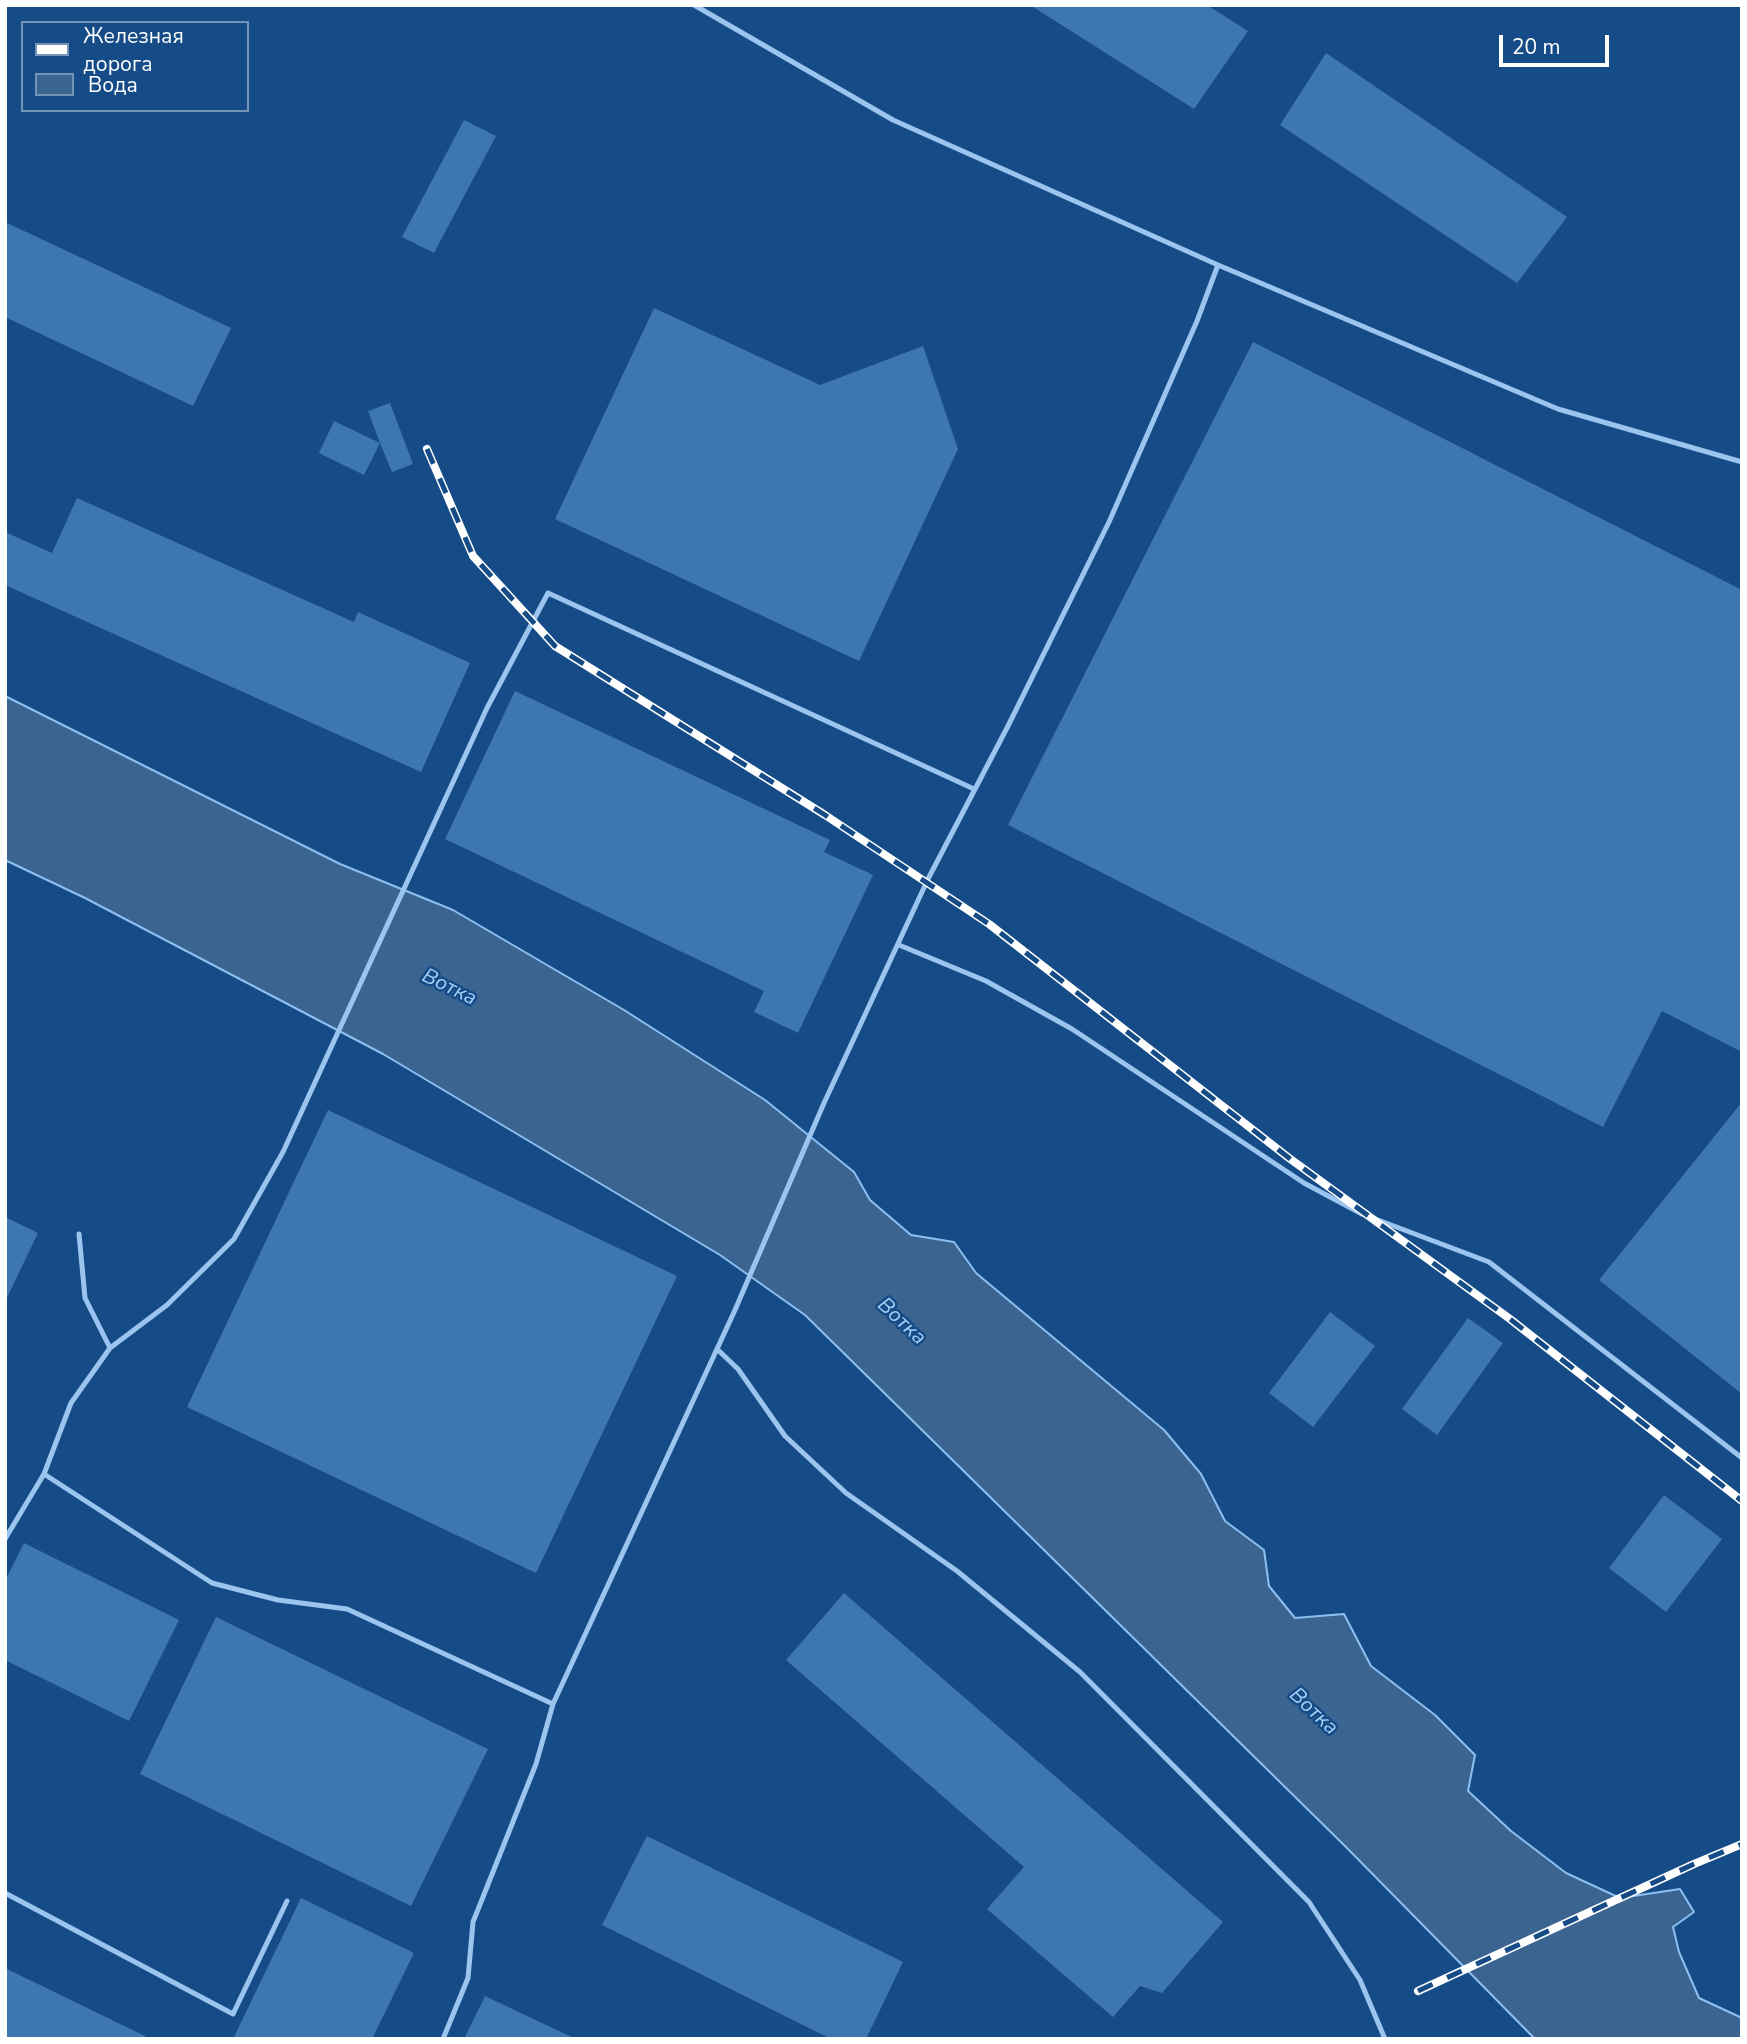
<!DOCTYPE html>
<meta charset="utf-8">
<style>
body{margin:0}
#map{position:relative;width:1747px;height:2044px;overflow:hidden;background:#154c87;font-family:"Nunito Sans",sans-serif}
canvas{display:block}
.frame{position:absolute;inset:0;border:7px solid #fff;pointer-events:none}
.legend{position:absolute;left:21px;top:21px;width:228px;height:91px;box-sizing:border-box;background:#154c87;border:2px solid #7394b7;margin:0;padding:9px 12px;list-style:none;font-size:21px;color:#fff}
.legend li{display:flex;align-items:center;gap:14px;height:35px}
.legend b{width:35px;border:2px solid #7394b7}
.scale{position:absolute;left:1499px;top:35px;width:110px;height:32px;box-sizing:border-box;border:4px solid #fff;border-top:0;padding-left:9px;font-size:21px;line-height:24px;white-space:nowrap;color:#fff;-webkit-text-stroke:5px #154c87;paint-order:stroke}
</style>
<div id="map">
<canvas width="1747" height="2044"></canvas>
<div class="frame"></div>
<ul class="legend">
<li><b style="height:9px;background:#fff"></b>Железная дорога</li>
<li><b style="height:19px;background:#3b6490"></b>Вода</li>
</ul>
<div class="scale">20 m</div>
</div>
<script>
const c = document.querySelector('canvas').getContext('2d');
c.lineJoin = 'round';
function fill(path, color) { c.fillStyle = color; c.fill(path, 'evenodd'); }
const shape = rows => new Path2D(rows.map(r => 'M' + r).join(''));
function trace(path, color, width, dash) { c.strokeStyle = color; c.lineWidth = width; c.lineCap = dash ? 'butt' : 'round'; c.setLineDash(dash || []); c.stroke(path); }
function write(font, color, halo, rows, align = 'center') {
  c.font = font + ' "Nunito Sans",sans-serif'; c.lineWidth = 5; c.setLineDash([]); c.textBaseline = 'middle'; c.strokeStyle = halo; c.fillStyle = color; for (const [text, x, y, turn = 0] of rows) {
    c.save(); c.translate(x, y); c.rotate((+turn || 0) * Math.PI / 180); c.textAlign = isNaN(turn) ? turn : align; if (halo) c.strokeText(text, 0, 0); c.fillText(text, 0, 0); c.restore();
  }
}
const water = shape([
 [5,696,340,864,453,910,624,1010,765,1100,854,1172,870,1200,911,1235,954,1242,976,1273,1164,1430,1201,1474,1225,1521,1264,1550,1269,1586,1295,1618,1344,1614,1371,1666,1435,1715,1475,1755,1468,1791,1511,1831,1566,1873,1620,1898,1680,1889,1694,1912,1673,1927,1679,1952,1699,1998,1742,2018,1742,2039,1535,2039,1344,1845,805,1315,720,1255,383,1054,85,898,5,860,5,696]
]);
const building = shape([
 [1030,5,1207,5,1248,31,1194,109],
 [1326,53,1567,217,1517,283,1280,125],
 [464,120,496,136,434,253,402,237],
 [5,222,231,328,193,406,5,317],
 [654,308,820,385,923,346,958,449,859,661,555,519],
 [1253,342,1742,590,1742,1052,1662,1011,1603,1127,1008,825],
 [390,403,413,464,392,472,380,443,364,475,319,453,334,421,380,443,368,411],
 [77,498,354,622,358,612,470,663,421,772,5,585,5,532,52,553],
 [515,691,830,840,824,852,873,875,798,1033,754,1012,764,991,445,839],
 [1742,1102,1742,1394,1599,1280],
 [328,1110,677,1276,536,1573,187,1407],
 [5,1217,38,1233,5,1302],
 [1330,1312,1375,1346,1313,1427,1269,1393],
 [1468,1318,1503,1343,1437,1435,1402,1409],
 [1664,1495,1722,1539,1666,1612,1609,1568],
 [24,1543,179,1620,129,1721,5,1660,5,1581],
 [844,1593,1223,1922,1162,1993,1140,1986,1113,2017,987,1909,1024,1867,786,1660],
 [216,1617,488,1749,411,1906,140,1774],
 [647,1836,903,1962,866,2039,831,2039,602,1925],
 [301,1898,414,1953,372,2039,233,2039],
 [5,1968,151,2039,5,2039],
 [485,1996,576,2039,464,2039]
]);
const lane = shape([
 [694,5,893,120,1218,265,1558,409,1742,462],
 [899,945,986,981,1072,1029,1304,1183,1362,1214,1489,1262,1742,1458],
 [79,1234,85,1298,110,1348],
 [717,1349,738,1369,785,1436,846,1493,957,1571,1080,1672,1309,1902,1360,1980,1385,2039],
 [44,1474,212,1583,278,1600,347,1609,553,1704],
 [5,1539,44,1474,71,1403,110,1348,167,1305,234,1239,283,1152,487,708,548,593,974,789],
 [5,1893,233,2014,287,1901],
 [443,2039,468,1978,473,1922,536,1764,553,1704,735,1310,824,1103,928,879,1008,726,1109,522,1197,321,1218,265]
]);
const rail = shape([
 [427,449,473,556,555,646,825,815,989,924,1289,1158,1510,1319,1742,1501],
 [1418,1991,1694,1864,1742,1844]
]);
const waterNames = [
 ["Вотка",449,988,26],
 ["Вотка",901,1322,43],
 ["Вотка",1313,1712,43]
];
fill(water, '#3b6490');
trace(water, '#8dc0f1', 2);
fill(building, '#3d76b1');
trace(lane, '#9bc4ee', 5);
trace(rail, '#fff', 8);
trace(rail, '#154c87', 5, [16]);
write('italic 21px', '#a7cef6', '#154c87', waterNames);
</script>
